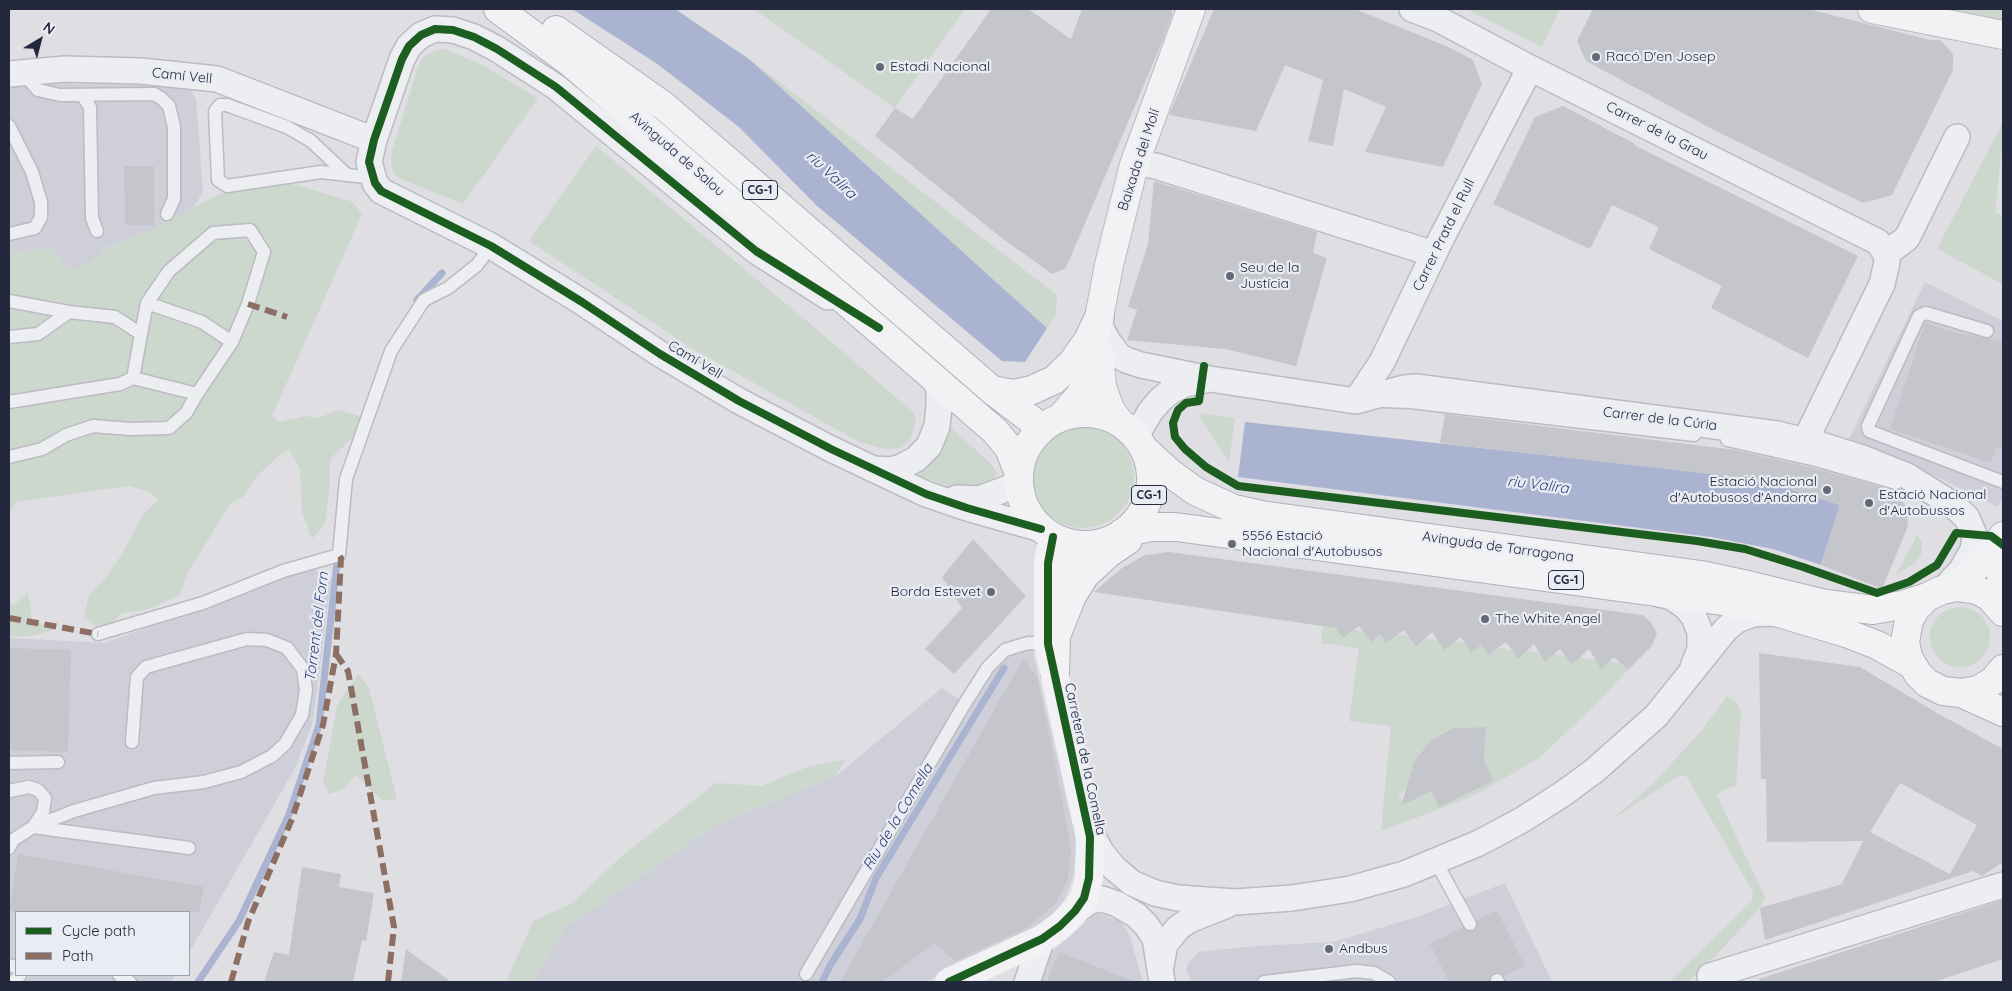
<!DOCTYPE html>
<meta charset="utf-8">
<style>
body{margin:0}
#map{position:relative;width:2012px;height:991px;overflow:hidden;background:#dedee3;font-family:Quicksand,sans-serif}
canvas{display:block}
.frame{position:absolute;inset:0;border:10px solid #24283d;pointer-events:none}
.legend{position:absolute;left:15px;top:911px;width:175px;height:65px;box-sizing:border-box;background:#eaecf4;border:1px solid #9b9eab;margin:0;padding:6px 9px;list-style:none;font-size:15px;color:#24283d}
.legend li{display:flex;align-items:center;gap:10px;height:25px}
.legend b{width:25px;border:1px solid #9b9eab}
.north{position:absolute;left:15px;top:15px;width:50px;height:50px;-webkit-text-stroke:4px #eaecf4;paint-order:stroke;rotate:37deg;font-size:14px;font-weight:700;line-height:20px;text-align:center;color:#24283d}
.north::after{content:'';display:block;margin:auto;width:18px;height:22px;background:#24283d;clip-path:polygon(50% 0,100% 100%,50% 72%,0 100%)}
</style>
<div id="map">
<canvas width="2012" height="991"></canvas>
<div class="frame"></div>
<ul class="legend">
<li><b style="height:6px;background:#1b5e20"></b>Cycle path</li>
<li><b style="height:6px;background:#8d6e63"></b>Path</li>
</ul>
<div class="north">N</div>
</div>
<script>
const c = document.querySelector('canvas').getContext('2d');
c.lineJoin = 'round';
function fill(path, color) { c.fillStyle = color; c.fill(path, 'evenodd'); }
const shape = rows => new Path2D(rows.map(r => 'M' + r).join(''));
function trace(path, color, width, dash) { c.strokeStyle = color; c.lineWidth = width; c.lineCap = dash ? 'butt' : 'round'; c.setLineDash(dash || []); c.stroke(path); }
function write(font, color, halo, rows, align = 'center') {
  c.font = font + ' Quicksand,sans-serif'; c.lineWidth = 4.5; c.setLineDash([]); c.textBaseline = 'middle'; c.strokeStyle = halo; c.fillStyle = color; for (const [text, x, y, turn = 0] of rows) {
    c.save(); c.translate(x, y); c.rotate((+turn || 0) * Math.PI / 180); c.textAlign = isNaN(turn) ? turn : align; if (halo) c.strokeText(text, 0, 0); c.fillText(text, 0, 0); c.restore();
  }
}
const built = shape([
 [40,78,49,83,181,86,191,90,196,99,203,192,193,208,149,231,106,247,90,263,73,270,62,262,52,248,9,252,9,84],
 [1925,282,2003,321,2003,497,1998,507,1933,475,1848,441],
 [311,567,331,580,313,722,295,768,189,953,189,912,16,912,16,975,175,975,171,982,9,982,9,638,105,643],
 [1028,643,1033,652,1077,845,1073,877,1064,900,1049,920,926,982,533,982,564,929,716,825,836,776,942,688,965,703,988,667],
 [1505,883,1552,982,1192,982,1186,971,1188,964,1198,952,1255,946,1333,942,1417,917],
 [1096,913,1119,921,1125,927,1130,937,1143,982,1038,982,1044,963,1053,951]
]);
const green = shape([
 [754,9,965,9,895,108],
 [1466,9,1560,9,1542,47],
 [1946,9,2003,9,2003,21,1968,15],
 [445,49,482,65,538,98,463,204,401,179,395,175,392,167,391,155,418,67,423,57,436,50],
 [749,59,1057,295,1056,314,1047,328],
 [2003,122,2003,137,1995,212,2003,216,2003,284,1937,249],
 [596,146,814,327,914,413,916,422,910,440,900,448,885,449,859,442,690,347,529,241],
 [286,182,353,202,362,214,272,416,279,422,304,416,319,418,338,410,366,418,354,436,330,459,330,485,325,523,312,539,302,512,300,468,289,449,275,459,256,477,243,497,230,504,187,574,180,595,146,610,122,613,111,624,99,629,84,617,89,595,106,577,122,554,143,514,158,501,150,492,128,486,16,502,9,513,9,252,52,248,62,262,73,270,90,263,106,247,149,231,219,194,261,183],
 [1198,413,1235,418,1229,463],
 [947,424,991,464,997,473,995,478,989,484,975,490,954,488,930,480,913,473],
 '1032 477a51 51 0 1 1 102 0a51 51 0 1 1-102 0Z',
 [1917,535,1922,543,1921,555,1915,563,1896,575],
 [28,592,32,619,53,630,32,636,9,637,9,604,14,605],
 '1930 637a30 30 0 1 1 60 0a30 30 0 1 1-60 0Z',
 [1323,626,1335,628,1343,638,1354,630,1361,631,1380,635,1386,643,1398,635,1400,635,1408,636,1416,647,1425,639,1437,640,1444,649,1454,642,1465,643,1471,653,1481,645,1488,655,1498,648,1511,650,1518,659,1525,651,1540,653,1545,662,1554,654,1565,656,1572,665,1579,658,1596,660,1620,663,1628,670,1594,706,1538,759,1473,796,1381,831,1391,726,1349,721,1359,648,1321,643],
 [1486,727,1484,760,1431,791,1405,804,1398,794,1406,790,1414,762,1430,741,1453,728],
 [358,674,369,688,397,799,382,800,355,775,344,789,329,794,323,783,337,706],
 [1727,696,1736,702,1741,712,1736,786,1722,790,1717,796,1765,897,1760,908,1704,968,1688,982,1669,982,1752,901,1753,892,1687,777,1680,775,1610,821,1652,785,1702,730],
 [845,759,836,776,716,825,564,929,533,982,506,982,533,921,571,904,622,856,716,783,762,786,807,767]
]);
const water = shape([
 [572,9,675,9,749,59,1047,328,1025,362,1002,361,816,205,739,127,656,63],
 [1245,422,1709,473,1778,485,1840,505,1821,565,1773,549,1711,537,1238,477]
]);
const stream = shape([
 [417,300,442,273],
 [198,982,239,921,288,817,319,725,338,554],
 [822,982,831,964,860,919,876,878,1004,668]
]);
const building = shape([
 [991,9,1028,9,1071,39,1082,9,1172,9,1172,16,1163,40,1066,268,1052,274,1003,239,875,136,895,108,913,119],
 [1214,9,1355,9,1446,46,1473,60,1482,84,1443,167,1365,152,1386,107,1344,89,1333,146,1308,141,1323,80,1285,65,1256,131,1169,115],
 [1593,9,1808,9,1930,40,1940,40,1953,54,1953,70,1892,195,1863,203,1716,131,1586,61,1577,41],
 [1563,106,1635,144,1634,145,1858,256,1808,358,1711,308,1722,286,1649,249,1659,227,1612,205,1590,249,1493,204,1535,117],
 [124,166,154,166,154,225,125,225],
 [1154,181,1317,232,1313,253,1327,258,1296,366,1225,349,1127,340,1137,310,1128,307,1148,244],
 [1925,323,1957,333,2003,342,2003,449,1996,447,1991,463,1890,429],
 [1445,414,1735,450,1814,468,1885,488,1894,493,1906,506,1908,526,1882,589,1821,565,1840,505,1778,486,1744,478,1440,443],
 [973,539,1026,596,954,674,925,649,962,608,942,577],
 [1169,552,1642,615,1651,622,1657,634,1651,647,1628,670,1614,657,1601,669,1589,649,1572,665,1560,649,1545,662,1534,644,1518,659,1506,642,1488,655,1481,645,1471,653,1461,637,1444,650,1432,632,1416,647,1404,630,1386,643,1380,635,1371,642,1359,626,1343,638,1335,628,1094,592,1122,568,1145,555],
 [9,648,71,650,68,752,9,750],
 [1759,653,1860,667,1937,713,2003,749,2003,862,1982,876,1973,871,1765,940,1760,908,1842,884,1863,841,1767,842,1766,779,1761,779],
 [1900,783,1977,825,1950,874,1870,832],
 [1023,659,1037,677,1055,762,1071,850,1068,879,1055,904,1028,927,955,961,934,943,882,982,840,982],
 [1486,727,1484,760,1493,781,1439,807,1431,791,1401,806,1414,762,1430,741,1453,728],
 [18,854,204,887,199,912,9,912],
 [302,867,341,874,339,887,374,893,366,941,362,940,353,982,264,982,274,952,289,955],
 [2003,900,2003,959,1934,982,1760,982,1759,979],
 [1497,910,1525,966,1504,976,1501,973,1494,973,1490,976,1489,982,1449,982,1430,944,1463,927,1466,931,1473,931,1477,928,1477,920],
 [406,949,451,982,401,982],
 [1059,952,1133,981,1132,982,1047,982]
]);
const lane = shape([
 [23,73,38,90,60,95,154,94,161,98,169,106,174,127,174,199,167,214],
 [82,95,90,107,92,218,97,231],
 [9,126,32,172,41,202,41,217,35,228,9,234],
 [347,175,311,141,287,127,227,105,220,105,215,111,218,180,227,186,321,172,365,177,375,183],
 [9,301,69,312,115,317,141,334,133,378,120,384,9,402],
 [147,303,202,322,232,342],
 [1987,331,1926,313,1919,316,1868,426,1869,431,2003,482],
 [9,337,38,334,69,312],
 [133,378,197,394,232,342,248,304,264,252,250,230,213,233,169,271,147,303,141,334],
 [1384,401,1410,402,1694,435],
 [1727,440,1816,460,1896,483],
 [9,457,42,449,66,435,93,426,130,429,169,428,186,413,197,394],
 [98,634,203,603,283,571,339,555,346,479,391,351,424,300,448,288,477,265,491,246],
 [9,763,58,762],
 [9,791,29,787,38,790,45,798,43,812,33,827],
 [33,827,74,811,154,788,204,782,241,772,272,756,285,744,302,715,306,690,303,669,287,648,267,640,247,639,146,667,137,677,132,742],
 [9,848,13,840,33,827,189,848],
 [1436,862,1470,924],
 [9,965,16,967],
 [806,974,965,703,988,667,1005,650,1028,643,1048,644],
 [119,975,130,982],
 [1497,980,1498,982],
 [14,982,20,975],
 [1264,982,1357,971,1374,973,1389,982]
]);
const street = shape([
 [1412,9,1438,19,1530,68,1878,242,1886,254,1907,238,1957,137],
 [9,74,65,69,141,71,217,79,374,140],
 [1135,163,1156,166,1434,254],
 [828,297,756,251,556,87,497,49,474,37,453,30,435,29,421,35,409,46,402,59,374,140,369,162,375,183,381,191,491,246,582,302,660,354,739,401,831,449,926,494,967,508,1041,529],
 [1100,315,1101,328,1107,340,1118,355,1126,360,1141,365,1210,379,1356,401,1404,388,1416,387,1777,434,1818,444,1865,459,1907,476,1952,504,1967,518,1975,537,1973,550,1961,571,1951,581],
 [1356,401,1382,362,1442,237,1530,68],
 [1136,436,1150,412,1160,400,1171,391,1185,384,1205,380],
 [1805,441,1882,284,1887,262,1886,254],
 [873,469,891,470,901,467,916,459,929,446,937,426,939,406,939,391,935,378],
 [957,498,979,499,1019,484],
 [1659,594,1672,597,1686,607,1694,617,1700,632,1700,649,1693,667],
 [1087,826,1101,852,1114,868,1132,883,1155,893,1178,898,1235,902,1292,898,1350,889,1404,874,1479,843,1522,820,1564,793,1594,771,1656,716,1726,629,1737,620,1753,614,1774,613],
 [1075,911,1090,901,1102,899,1117,904,1136,915,1146,925,1155,938,1162,982],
 [1161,966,1165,944,1178,928,1189,920,1227,905],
 [1710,976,2003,885],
 [1027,982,1042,939]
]);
const secondary = shape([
 [1052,609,1067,575,1076,562,1102,543],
 [949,982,1042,939,1060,926,1075,911,1084,898,1089,878,1090,837,1048,644,1048,563,1053,537]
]);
const primary = shape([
 [1872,9,2003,35],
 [1099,354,1102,387,1110,409,1119,422],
 [1062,416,1080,395,1087,381,1109,265,1134,165,1191,9],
 [2003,553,2001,575,2003,603],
 [1956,587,1995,549,2003,536]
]);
const highway = shape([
 [498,9,571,63,995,431,1009,448,1019,474],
 [556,30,664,106,992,390,1042,428],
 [992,390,1014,394,1032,390,1054,380,1072,363,1088,340,1100,315],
 '1019 479a66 66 0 1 1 132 0a66 66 0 1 1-132 0Z',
 [1144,449,1169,472,1195,491,1234,509,1261,515,1701,575,1752,586,1826,604,1873,610,1902,605,1927,597],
 [1122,533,1151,527,1176,527,1722,601,1779,613,1846,633,1877,645,1911,664],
 [2003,612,1990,597,1977,590,1956,587,1942,590,1927,597,1916,608,1909,620,1905,642,1908,657,1918,674,1927,683,1943,691,1961,693,1978,690,1993,681,2003,669],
 [1055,674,1056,636,1072,596,1085,575,1109,553,1128,540],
 [1961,693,2003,712]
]);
const quiet = shape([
 [248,304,287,317],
 [9,618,98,634],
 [336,654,348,671,394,927,388,982],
 [231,982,248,922,292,819,323,725,336,654,341,558,339,555]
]);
const cycleway = shape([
 [879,328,756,251,556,87,497,49,474,37,453,30,435,29,421,35,409,46,402,59,374,140,369,162,375,183,381,191,491,246,582,302,660,354,739,401,831,449,926,494,967,508,1041,529],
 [1204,366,1199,401,1186,403,1178,410,1173,423,1175,437,1185,449,1206,467,1238,486,1697,541,1745,549,1803,567,1877,593,1909,582,1937,565,1956,533,1991,536,2003,545],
 [949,982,1042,939,1060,926,1075,911,1084,898,1089,878,1090,837,1048,644,1048,563,1053,537]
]);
const markers = [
 [1596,57,5,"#656877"],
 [880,67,5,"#656877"],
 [1230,276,5,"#656877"],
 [1827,490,5,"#656877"],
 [1869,503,5,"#656877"],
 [1232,544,5,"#656877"],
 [991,592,5,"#656877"],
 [1485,619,5,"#656877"],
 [1329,949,5,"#656877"]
];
const shields = [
 [760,190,35],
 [1149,495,35],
 [1566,580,35]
];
const shieldNames = [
 ["CG-1",760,190],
 ["CG-1",1149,495],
 ["CG-1",1566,580]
];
const poiNames = [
 ["Racó D'en Josep",1606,57],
 ["Estadi Nacional",890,67],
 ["Seu de la",1240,268],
 ["Justícia",1240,284],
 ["Estació Nacional",1817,482,"right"],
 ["d'Autobusos d'Andorra",1817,498,"right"],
 ["Estació Nacional",1879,495],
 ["d'Autobussos",1879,511],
 ["5556 Estació",1242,536],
 ["Nacional d'Autobusos",1242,552],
 ["Borda Estevet",981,592,"right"],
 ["The White Angel",1495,619],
 ["Andbus",1339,949]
];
const streetNames = [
 ["Camí Vell",182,76,6],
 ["Carrer de la Grau",1657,131,27],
 ["Avinguda de Salou",677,154,41],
 ["Baixada del Molí",1139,160,-72],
 ["Carrer Pratd el Rull",1444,235,-64],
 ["Camí Vell",695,360,31],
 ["Carrer de la Cúria",1660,419,7],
 ["Avinguda de Tarragona",1498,547,8],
 ["Carretera de la Comella",1085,759,78]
];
const waterNames = [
 ["riu Valira",831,175,43],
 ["riu Valira",1538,485,7],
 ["Torrent del Forn",317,627,-83],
 ["Riu de la Comella",898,817,-59]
];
fill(built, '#cecfd9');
fill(green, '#ccd7ce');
fill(water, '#aab4d1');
trace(stream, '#aab4d1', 7);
fill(building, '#c5c6cb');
trace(lane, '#bbbbc1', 15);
trace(street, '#bbbbc1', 28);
trace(primary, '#babbc1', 30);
trace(highway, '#b0b1b8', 30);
trace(lane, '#edeef1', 12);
trace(street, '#edeef1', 25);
trace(secondary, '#f2f2f5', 28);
trace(primary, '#f2f2f5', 28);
trace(highway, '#f2f2f5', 28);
trace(quiet, '#8d6e63', 6, [12, 6]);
trace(cycleway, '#1b5e20', 8);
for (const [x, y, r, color] of markers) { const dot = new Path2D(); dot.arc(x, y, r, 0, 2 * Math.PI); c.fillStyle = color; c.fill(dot); trace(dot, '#eaecf4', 2); }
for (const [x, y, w] of shields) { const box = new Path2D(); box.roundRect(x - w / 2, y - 9.5, w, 19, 4); c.fillStyle = '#eaecf4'; c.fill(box); trace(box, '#24283d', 1); }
write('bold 12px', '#24283d', null, shieldNames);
write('14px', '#24283d', '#eaecf4', poiNames, 'left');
write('14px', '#24283d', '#eaecf4', streetNames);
write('italic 15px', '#2d3e72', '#eaecf4', waterNames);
</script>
